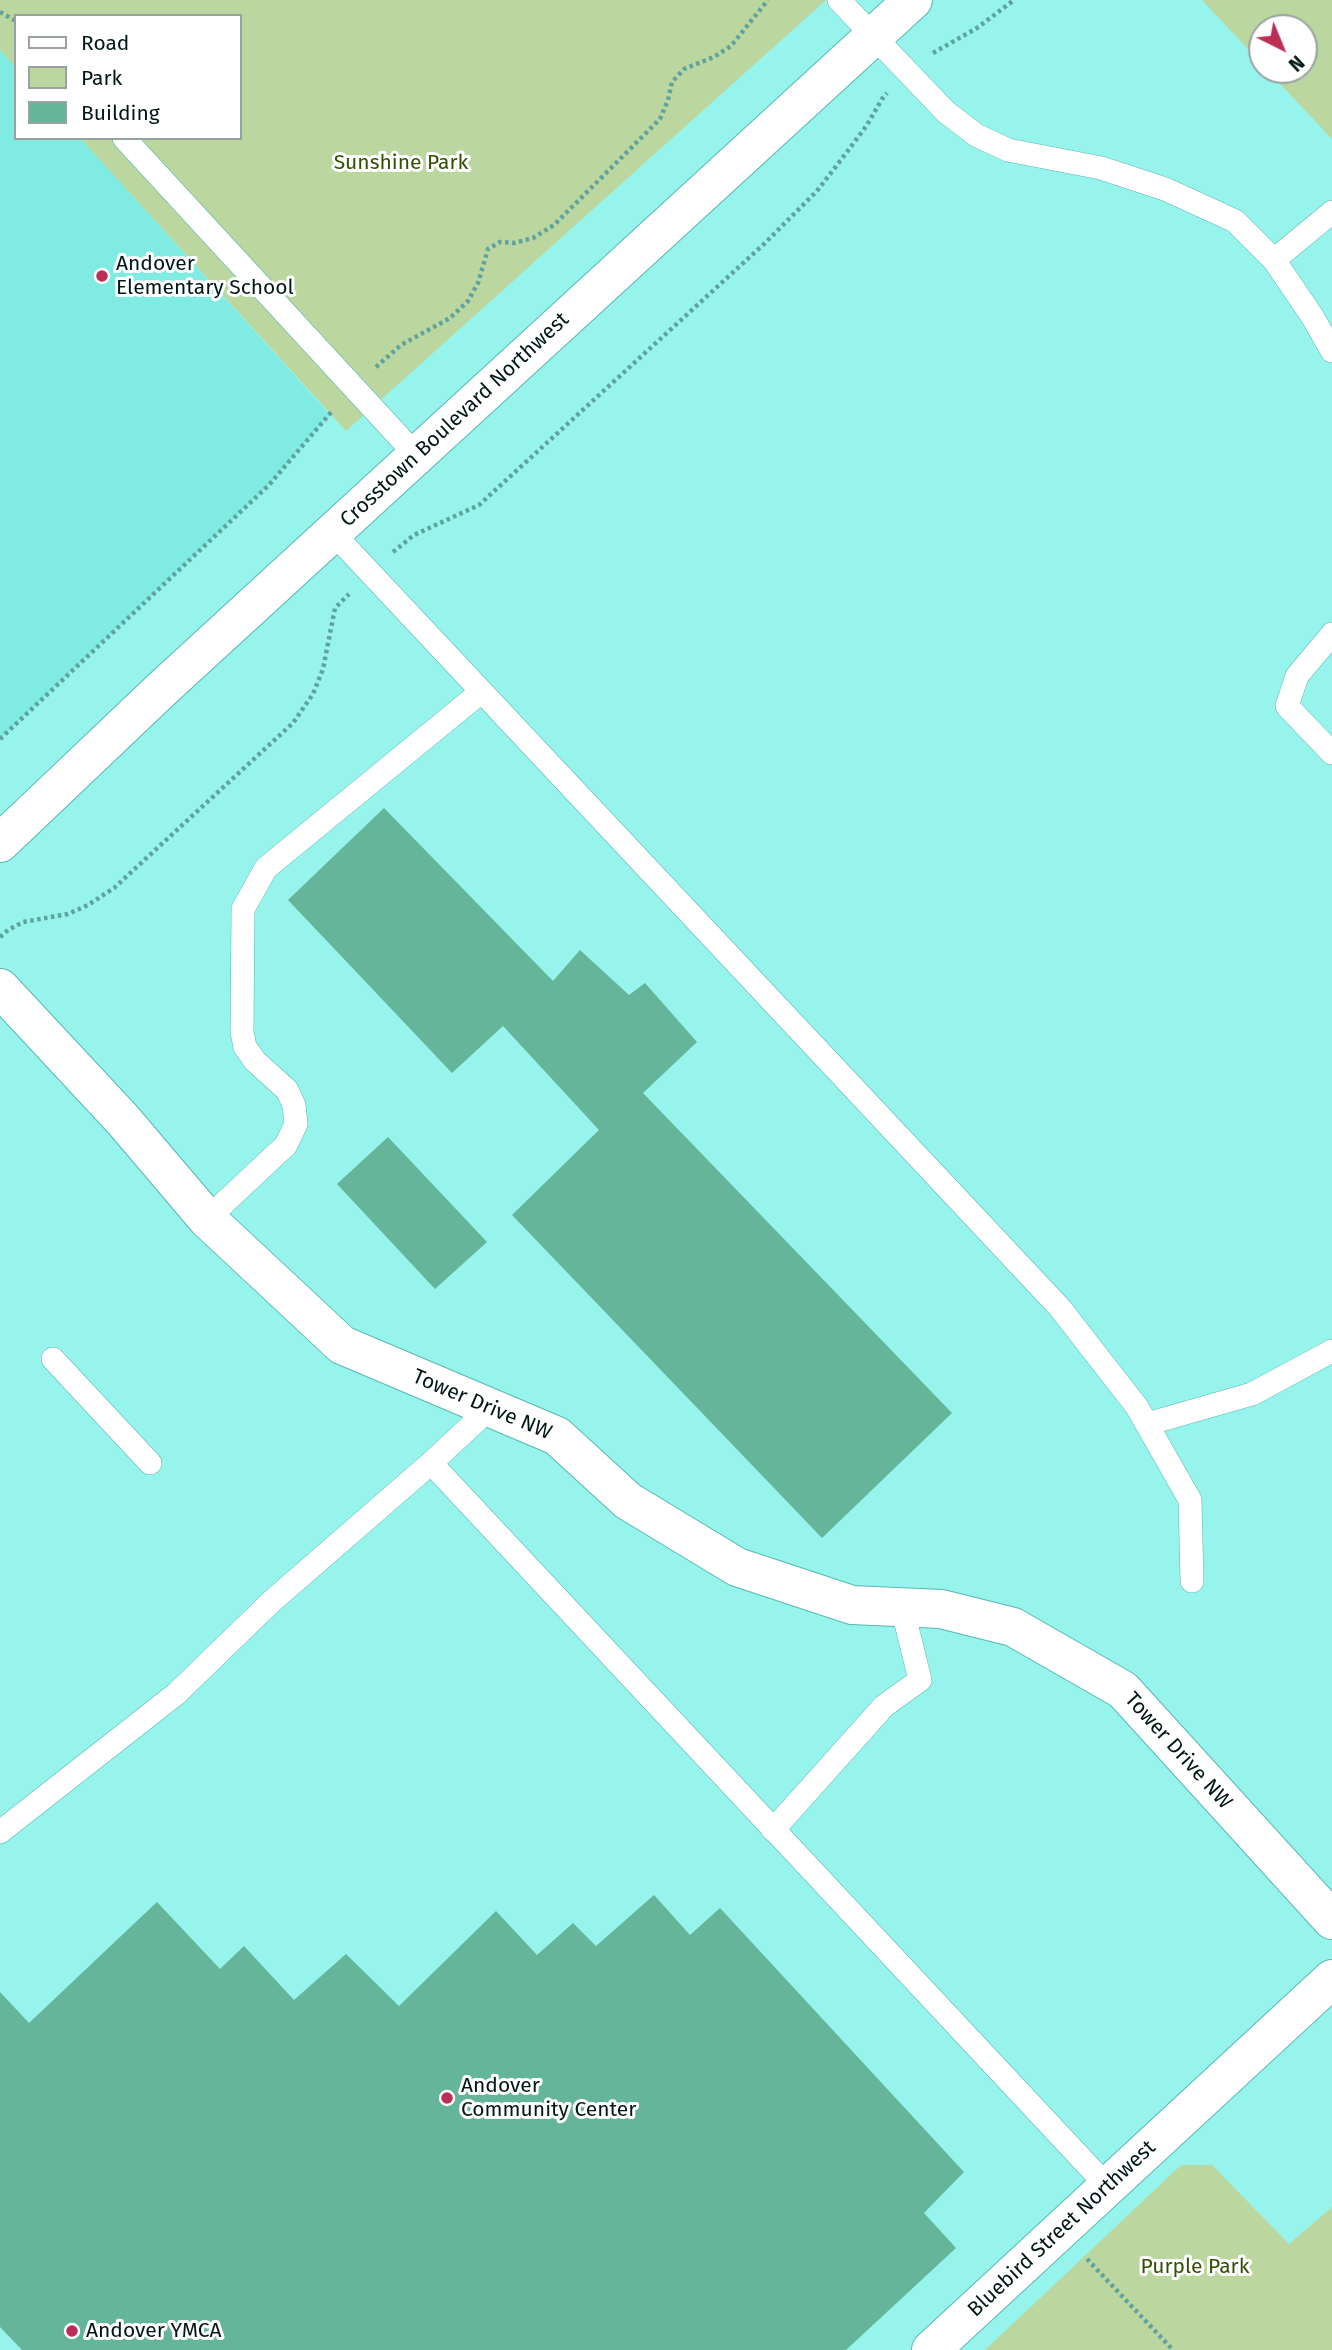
<!DOCTYPE html>
<style>
body{margin:0}
#map{position:relative;width:1332px;height:2350px;overflow:hidden;background:#96f4ed;font-family:"Fira Sans",sans-serif}
canvas{display:block}
.legend{position:absolute;left:14px;top:14px;width:228px;height:126px;box-sizing:border-box;background:#fff;border:2px solid #99a2a2;margin:0;padding:9px 12px;list-style:none;font-size:21px;color:#001716}
.legend li{display:flex;align-items:center;gap:14px;height:35px}
.legend b{width:35px;border:2px solid #99a2a2}
.north{position:absolute;left:1248px;top:14px;width:70px;height:70px;box-sizing:border-box;background:#fff;border:2px solid #99a2a2;border-radius:50%;rotate:137deg;font-size:19px;font-weight:700;line-height:28px;text-align:center;color:#001716}
.north::after{content:'';display:block;margin:auto;width:24px;height:32px;background:#bd2e56;clip-path:polygon(50% 0,100% 100%,50% 72%,0 100%)}
</style>
<div id="map">
<canvas width="1332" height="2350"></canvas>
<ul class="legend">
<li><b style="height:9px;background:#fff"></b>Road</li>
<li><b style="height:19px;background:#bbd69f"></b>Park</li>
<li><b style="height:19px;background:#64b599"></b>Building</li>
</ul>
<div class="north">N</div>
</div>
<script>
const c = document.querySelector('canvas').getContext('2d');
c.lineJoin = 'round';
function fill(path, color) { c.fillStyle = color; c.fill(path, 'evenodd'); }
const shape = rows => new Path2D(rows.map(r => 'M' + r).join(''));
function trace(path, color, width, dash) { c.strokeStyle = color; c.lineWidth = width; c.lineCap = dash ? 'butt' : 'round'; c.setLineDash(dash || []); c.stroke(path); }
function write(font, color, halo, rows, align = 'center') {
  c.font = font + ' "Fira Sans",sans-serif'; c.lineWidth = 6; c.setLineDash([]); c.textBaseline = 'middle'; c.strokeStyle = halo; c.fillStyle = color; for (const [text, x, y, turn = 0] of rows) {
    c.save(); c.translate(x, y); c.rotate((+turn || 0) * Math.PI / 180); c.textAlign = isNaN(turn) ? turn : align; if (halo) c.strokeText(text, 0, 0); c.fillText(text, 0, 0); c.restore();
  }
}
const built = shape([
 [0,50,16,68,16,138,80,138,330,415,269,485,0,739]
]);
const green = shape([
 [0,0,826,0,346,431,80,138,240,138,240,16,16,16,16,68,0,50],
 [1202,0,1332,0,1332,139,1267,70,1304,70,1304,28,1262,28,1262,64],
 [1181,2165,1212,2165,1289,2244,1332,2207,1332,2350,985,2350]
]);
const building = shape([
 [384,808,553,981,580,950,629,995,645,983,697,1042,643,1093,952,1413,822,1538,512,1215,599,1130,503,1026,452,1073,288,900],
 [388,1137,487,1242,435,1289,337,1184],
 [654,1895,690,1935,720,1908,964,2172,924,2213,956,2248,846,2350,22,2350,0,2327,0,1992,29,2023,157,1902,220,1969,244,1946,294,2000,346,1954,399,2006,496,1911,537,1955,573,1923,596,1946]
]);
const path = shape([
 [0,12,16,21],
 [933,53,977,28,1014,0],
 [376,367,401,345,450,318,468,301,478,283,488,249,500,242,514,243,533,238,554,225,660,119,668,100,672,82,684,69,714,57,731,46,768,0],
 [393,552,414,535,479,505,764,244,817,191,847,152,867,125,882,99,887,93],
 [0,739,269,485,333,410],
 [0,937,8,930,23,922,68,914,88,905,114,888,293,723,313,694,323,669,335,608,349,594],
 [1087,2259,1173,2350]
]);
const service = shape([
 [839,0,946,112,976,135,1008,150,1101,168,1165,189,1235,221,1274,260,1312,316,1332,351],
 [124,138,416,455],
 [1274,260,1332,212],
 [332,532,1060,1308,1137,1407,1190,1500,1192,1581],
 [1332,634,1297,676,1287,706,1332,753],
 [207,1219,286,1145,296,1124,294,1105,287,1090,255,1061,245,1047,242,1032,243,909,266,868,481,692],
 [53,1359,150,1463],
 [1147,1424,1252,1394,1332,1351],
 [431,1463,1108,2187],
 [773,1830,884,1706,920,1680,902,1607],
 [0,1832,176,1694,272,1601,431,1463,490,1408]
]);
const minor = shape([
 [0,988,123,1120,207,1219,342,1345,557,1436,628,1501,737,1567,852,1605,941,1609,1013,1627,1123,1690,1332,1920],
 [931,2350,1332,1979]
]);
const tertiary = shape([
 [0,843,162,689,913,0]
]);
const markers = [
 [102,276,7,"#bd2e56"],
 [447,2098,7,"#bd2e56"],
 [72,2331,7,"#bd2e56"]
];
const parkNames = [
 ["Sunshine Park",401,163],
 ["Purple Park",1195,2267]
];
const poiNames = [
 ["Andover",116,264],
 ["Elementary School",116,288],
 ["Andover",461,2086],
 ["Community Center",461,2110],
 ["Andover YMCA",86,2331]
];
const streetNames = [
 ["Crosstown Boulevard Northwest",455,420,-43],
 ["Tower Drive NW",482,1405,23],
 ["Tower Drive NW",1178,1751,48],
 ["Bluebird Street Northwest",1062,2229,-43]
];
fill(built, '#7febe3');
fill(green, '#bbd69f');
fill(building, '#64b599');
trace(service, '#58b7b1', 24);
trace(minor, '#58b7b1', 40);
trace(tertiary, '#58b7b1', 40);
trace(path, '#5fa39e', 4.5, [3.5, 3.5]);
trace(service, '#fff', 23);
trace(minor, '#fff', 38);
trace(tertiary, '#fff', 38);
for (const [x, y, r, color] of markers) { const dot = new Path2D(); dot.arc(x, y, r, 0, 2 * Math.PI); c.fillStyle = color; c.fill(dot); trace(dot, '#fff', 2.5); }
write('21px', '#334f01', '#fff', parkNames);
write('21px', '#001716', '#fff', poiNames, 'left');
write('21px', '#001716', '#fff', streetNames);
</script>
